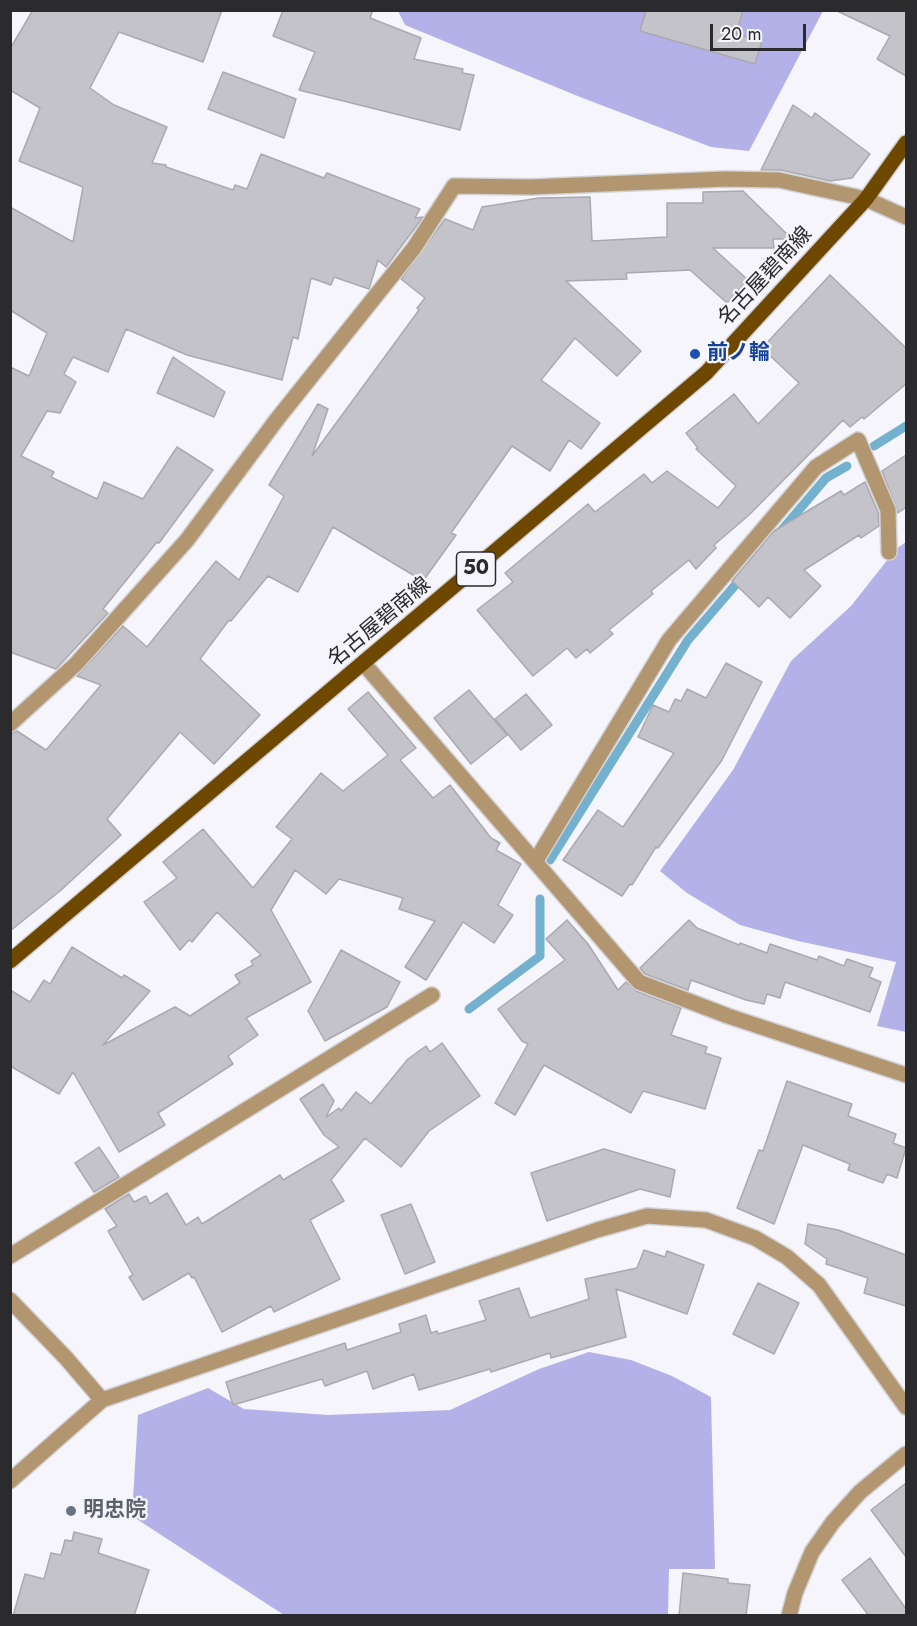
<!DOCTYPE html>
<meta charset="utf-8">
<style>
body{margin:0}
#map{position:relative;width:917px;height:1626px;overflow:hidden;background:#f5f5fb;font-family:Jost,sans-serif}
canvas{display:block}
.frame{position:absolute;inset:0;border:12px solid #2b2b2e;pointer-events:none}
.scale{position:absolute;left:710px;top:24px;width:96px;height:27px;box-sizing:border-box;border:3px solid #2b2b2e;border-top:0;padding-left:8px;font-size:18px;line-height:21px;white-space:nowrap;color:#2b2b2e;-webkit-text-stroke:4px #f5f5fb;paint-order:stroke}
</style>
<div id="map">
<canvas width="917" height="1626"></canvas>
<div class="frame"></div>
<div class="scale">20 m</div>
</div>
<script>
const c = document.querySelector('canvas').getContext('2d');
c.lineJoin = 'round';
function fill(path, color) { c.fillStyle = color; c.fill(path, 'evenodd'); }
const shape = rows => new Path2D(rows.map(r => 'M' + r).join(''));
function trace(path, color, width, dash) { c.strokeStyle = color; c.lineWidth = width; c.lineCap = dash ? 'butt' : 'round'; c.setLineDash(dash || []); c.stroke(path); }
function write(font, color, halo, rows, align = 'center') {
  c.font = font + ' Jost,"Noto Sans JP",sans-serif'; c.lineWidth = 4.5; c.setLineDash([]); c.textBaseline = 'middle'; c.strokeStyle = halo; c.fillStyle = color; for (const [text, x, y, turn = 0] of rows) {
    c.save(); c.translate(x, y); c.rotate((+turn || 0) * Math.PI / 180); c.textAlign = isNaN(turn) ? turn : align; if (halo) c.strokeText(text, 0, 0); c.fillText(text, 0, 0); c.restore();
  }
}
const forest = shape([
 [398,11,823,11,749,151,711,147,580,97,405,25],
 [906,542,906,1032,877,1026,896,962,798,941,740,925,687,893,660,871,733,770,791,661,851,606,896,549],
 [589,1352,631,1360,672,1376,711,1397,715,1569,669,1569,668,1615,284,1615,132,1516,138,1415,208,1388,244,1409,328,1415,450,1410,539,1369]
]);
const stream = shape([
 [874,446,906,426],
 [781,531,826,478,847,466],
 [550,860,688,640,743,576],
 [469,1009,540,956,540,899]
]);
const building = shape([
 [33,10,222,10,203,62,119,32,90,88,114,105,167,127,152,163,166,165,166,167,233,190,235,185,247,189,261,154,324,178,327,173,420,209,415,218,423,217,386,267,378,260,369,289,334,277,331,285,311,278,298,339,293,337,282,380,187,355,126,329,108,372,73,357,64,374,76,382,60,413,47,411,21,456,54,472,51,477,97,499,104,482,143,499,177,447,213,470,159,543,157,542,103,609,108,613,56,669,10,652,10,367,29,376,47,333,10,310,10,207,73,242,83,187,19,161,40,108,10,90,10,49,33,10],
 [283,10,373,10,370,18,421,38,414,59,463,69,462,73,474,75,460,130,299,90,315,52,273,36,283,10],
 [646,10,743,10,736,34,762,41,755,64,640,31,646,10],
 [835,10,906,10,906,76,877,59,890,36,835,10],
 [223,72,296,99,284,138,208,109,223,72],
 [793,105,812,118,815,113,870,154,852,178,830,181,781,170,761,170,793,105],
 [743,191,792,239,773,239,774,248,713,248,748,280,727,303,690,270,626,273,627,279,566,281,641,351,617,376,575,338,541,380,600,423,581,449,569,440,550,471,512,446,451,533,456,535,423,581,333,527,298,592,268,576,231,621,229,620,200,659,260,715,214,764,180,732,107,819,121,835,60,891,10,931,10,734,17,731,46,750,101,685,77,676,123,626,147,647,216,561,239,580,284,496,269,485,318,404,328,409,312,456,419,310,417,308,425,298,401,279,445,219,473,230,482,207,539,198,590,197,592,241,667,237,667,203,703,203,703,192,743,191],
 [830,275,906,348,906,384,864,419,862,417,850,427,843,420,749,515,714,545,716,548,696,569,689,560,651,591,653,594,609,630,613,634,590,653,587,649,576,658,567,648,533,676,477,610,513,582,505,573,588,504,595,512,644,474,652,483,667,471,718,508,736,486,696,449,698,448,686,433,734,394,758,424,799,383,762,348,830,275],
 [173,357,225,392,214,417,157,393,173,357],
 [906,455,906,507,898,513,882,471,906,455],
 [865,482,878,512,879,526,861,538,859,535,804,570,821,586,790,618,768,597,759,607,732,581,774,531,841,491,844,495,865,482],
 [726,663,762,682,722,760,658,848,656,847,632,885,630,884,622,896,563,860,598,810,623,827,674,753,638,737,653,705,669,712,675,699,681,701,687,689,706,698,726,663],
 [469,690,507,735,471,764,434,718,469,690],
 [368,692,416,748,400,760,433,798,450,785,491,838,500,843,496,850,521,864,498,905,513,915,494,943,463,922,426,980,405,967,435,921,399,909,403,898,339,879,326,894,295,870,271,910,311,982,246,1018,258,1035,228,1056,233,1064,158,1113,165,1125,119,1152,73,1072,59,1094,10,1066,10,990,30,1002,44,980,50,984,72,947,122,978,124,975,150,991,103,1045,175,1007,190,1016,240,983,235,975,253,965,251,961,261,955,217,912,192,942,189,940,180,950,144,902,177,878,163,862,203,829,253,888,292,839,276,827,321,773,343,791,388,755,348,709,368,692],
 [526,694,552,725,521,750,495,719,526,694],
 [567,920,588,944,618,990,626,982,636,991,681,1008,671,1035,707,1047,705,1053,721,1058,705,1109,643,1091,631,1113,544,1065,515,1115,495,1103,528,1044,522,1041,498,1009,565,960,546,939,567,920],
 [689,920,697,928,739,945,740,943,767,953,770,944,817,960,819,956,844,966,847,959,873,968,869,977,881,982,870,1012,785,982,780,998,767,994,764,1004,746,1000,691,980,688,990,645,974,640,968,689,920],
 [341,950,400,982,387,1007,325,1041,308,1011,341,950],
 [442,1043,480,1096,429,1131,401,1167,365,1138,331,1180,344,1201,310,1220,340,1279,274,1312,271,1306,222,1332,194,1277,192,1278,189,1273,143,1300,129,1277,133,1275,108,1231,117,1226,105,1209,129,1194,134,1202,146,1196,150,1204,167,1193,186,1225,198,1217,202,1224,280,1175,283,1180,339,1147,324,1135,300,1099,323,1084,334,1101,326,1117,339,1108,341,1111,356,1092,371,1104,408,1059,426,1046,430,1052,442,1043],
 [787,1081,852,1104,848,1116,896,1134,893,1143,906,1148,897,1178,887,1174,883,1183,848,1170,850,1164,803,1145,774,1224,737,1208,759,1150,763,1151,787,1081],
 [99,1147,119,1177,94,1192,75,1163,99,1147],
 [604,1149,675,1170,670,1197,640,1189,547,1221,531,1173,604,1149],
 [411,1204,435,1262,405,1274,381,1215,411,1204],
 [808,1224,838,1230,906,1255,906,1306,864,1293,868,1278,826,1264,827,1259,805,1244,808,1224],
 [644,1250,665,1257,667,1251,704,1265,687,1314,616,1289,626,1337,551,1358,550,1353,491,1372,490,1369,419,1390,414,1374,373,1389,367,1371,325,1386,322,1379,233,1405,226,1382,345,1343,347,1350,401,1332,399,1324,426,1315,431,1333,437,1331,438,1334,486,1320,479,1301,519,1288,530,1318,589,1299,585,1279,637,1268,644,1250],
 [758,1283,799,1303,774,1354,733,1334,758,1283],
 [906,1483,906,1557,871,1510,906,1483],
 [74,1532,102,1539,98,1553,149,1570,134,1616,13,1616,25,1574,44,1579,51,1553,61,1555,65,1540,72,1541,74,1532],
 [870,1558,906,1609,906,1616,869,1616,842,1580,870,1558],
 [683,1573,728,1579,728,1583,750,1585,746,1616,679,1616,683,1573]
]);
const minor = shape([
 [364,664,639,982,728,1016,906,1075],
 [10,724,76,664,187,540,278,418,414,248,454,186,531,187,725,179,779,180,866,199,906,217],
 [535,862,669,640,816,467,858,440,888,510,889,552],
 [10,1256,432,995],
 [10,1300,66,1358,102,1400],
 [789,1616,795,1593,812,1552,833,1522,860,1492,906,1454]
]);
const tertiary = shape([
 [10,1481,102,1400,597,1230,647,1216,706,1220,755,1238,787,1257,819,1285,906,1407]
]);
const primary = shape([
 [10,961,706,373,866,199,906,143]
]);
const markers = [
 [695,354,6,"#1a4fb4"],
 [71,1511,6,"#6b7280"]
];
const shields = [
 [476,569,39]
];
const shieldNames = [
 ["50",476,569]
];
const streetNames = [
 ["名古屋碧南線",766,277,-47],
 ["名古屋碧南線",380,623,-40]
];
const transitNames = [
 ["前ノ輪",707,354]
];
const worshipNames = [
 ["明忠院",83,1511]
];
fill(forest, '#b3b1e7');
trace(stream, '#74b1ce', 9);
fill(building, '#c3c3c9');
trace(building, '#a9a9af', 1.5);
trace(minor, '#d1d1d6', 18);
trace(tertiary, '#d1d1d6', 18);
trace(primary, '#d1d1d6', 18);
trace(minor, '#b29670', 15);
trace(tertiary, '#b29670', 15);
trace(primary, '#6f4800', 15);
for (const [x, y, r, color] of markers) { const dot = new Path2D(); dot.arc(x, y, r, 0, 2 * Math.PI); c.fillStyle = color; c.fill(dot); trace(dot, '#f5f5fb', 2); }
for (const [x, y, w] of shields) { const box = new Path2D(); box.roundRect(x - w / 2, y - 17, w, 34, 4.5); c.fillStyle = '#f5f5fb'; c.fill(box); trace(box, '#2b2b2e', 1.5); }
write('bold 20px', '#2b2b2e', null, shieldNames);
write('21px', '#2b2b2e', '#f5f5fb', streetNames);
write('bold 21px', '#164399', '#f5f5fb', transitNames, 'left');
write('bold 21px', '#5b616d', '#f5f5fb', worshipNames, 'left');
</script>
